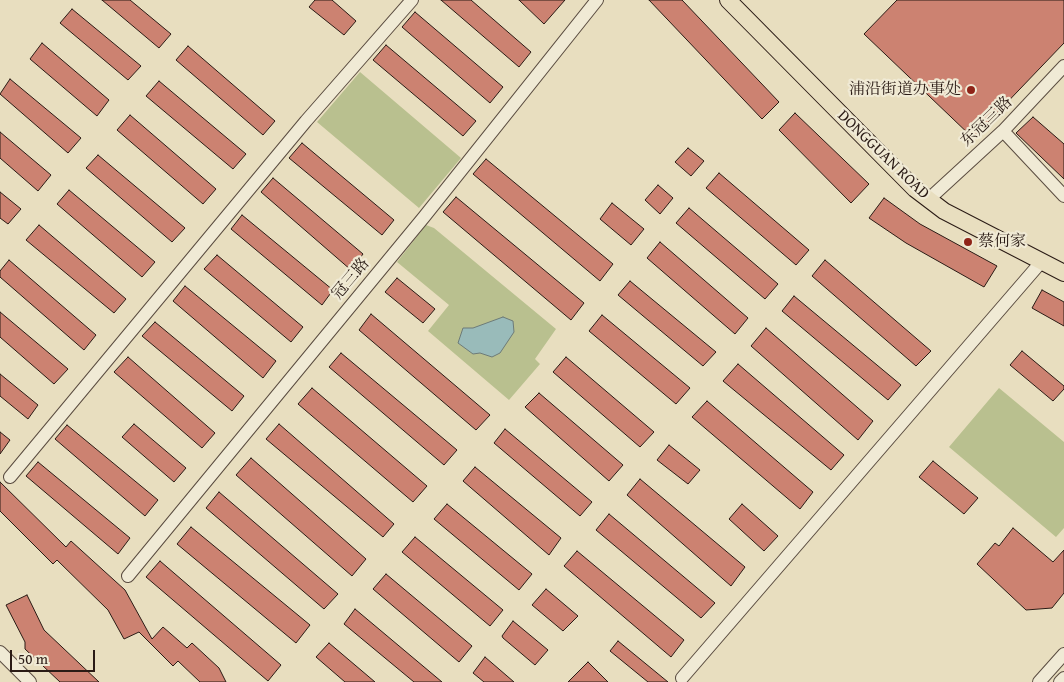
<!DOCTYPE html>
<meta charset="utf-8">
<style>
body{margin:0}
#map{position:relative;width:1064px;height:682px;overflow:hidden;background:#e8debf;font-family:"Gentium Book Plus",serif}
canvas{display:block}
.scale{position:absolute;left:10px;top:650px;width:85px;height:22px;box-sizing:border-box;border:2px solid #2a1b15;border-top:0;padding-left:6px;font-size:15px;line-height:18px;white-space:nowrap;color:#2a1b15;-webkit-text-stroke:4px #f0ead5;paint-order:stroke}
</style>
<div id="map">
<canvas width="1064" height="682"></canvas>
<div class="scale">50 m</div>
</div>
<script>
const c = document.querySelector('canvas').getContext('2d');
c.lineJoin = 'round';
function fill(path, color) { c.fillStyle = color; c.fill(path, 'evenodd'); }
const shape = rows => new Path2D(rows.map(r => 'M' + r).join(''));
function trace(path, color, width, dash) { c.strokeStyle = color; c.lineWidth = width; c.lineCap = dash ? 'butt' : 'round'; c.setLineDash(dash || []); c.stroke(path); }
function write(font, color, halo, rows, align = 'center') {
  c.font = font + ' "Gentium Book Plus","Noto Serif SC",serif'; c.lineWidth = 4.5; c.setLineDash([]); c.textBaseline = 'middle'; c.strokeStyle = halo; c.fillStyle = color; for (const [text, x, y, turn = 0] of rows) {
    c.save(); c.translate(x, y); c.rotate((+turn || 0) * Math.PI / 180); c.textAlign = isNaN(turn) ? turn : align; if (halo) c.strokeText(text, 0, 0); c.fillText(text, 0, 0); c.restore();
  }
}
const green = shape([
 [360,72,461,158,419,208,317,122],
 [426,225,434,228,556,329,535,359,540,364,509,400,428,331,449,305,397,262],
 [999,388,1064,442,1064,528,1056,537,949,447]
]);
const water = shape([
 [503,317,513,321,514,332,500,353,492,357,480,353,473,354,458,343,463,328,473,328,503,317]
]);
const building = shape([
 [102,0,130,0,171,34,159,48,102,0],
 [315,0,332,0,356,21,344,35,309,7,315,0],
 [441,0,471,0,531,52,519,67,441,0],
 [519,0,565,0,544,24,519,0],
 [649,0,682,0,779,102,762,119,649,0],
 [897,0,1064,0,1064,43,973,138,864,34,897,0],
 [72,9,141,66,128,80,60,23,72,9],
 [415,12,503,87,490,103,402,27,415,12],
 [42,43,109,100,97,116,30,59,42,43],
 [386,45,476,121,463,136,373,60,386,45],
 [188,46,275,121,263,135,176,60,188,46],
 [10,79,81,138,68,153,0,94,10,79],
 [159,81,246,154,233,169,146,96,159,81],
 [795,113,869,184,851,203,779,130,795,113],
 [130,115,216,189,203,204,117,130,130,115],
 [1033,117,1064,144,1064,179,1016,133,1033,117],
 [0,132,51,175,38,191,0,158,0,132],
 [302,143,394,220,382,235,289,158,302,143],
 [688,148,704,161,691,176,675,162,688,148],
 [98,155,185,228,172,242,86,168,98,155],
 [486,159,613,264,600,281,473,174,486,159],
 [719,173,809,250,796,265,706,188,719,173],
 [273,178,363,254,351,270,261,192,273,178],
 [658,185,673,198,660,214,645,200,658,185],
 [69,190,155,262,142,277,57,204,69,190],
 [0,192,21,209,8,224,0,218,0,192],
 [456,197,584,303,571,320,443,212,456,197],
 [884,198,920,224,997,266,984,287,906,243,869,218,884,198],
 [612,203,644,229,631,245,600,219,612,203],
 [689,208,778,284,765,299,676,223,689,208],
 [242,215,333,290,322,305,231,229,242,215],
 [39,225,126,299,114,313,26,240,39,225],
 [660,242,748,318,735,334,647,258,660,242],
 [217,255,303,327,291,342,204,269,217,255],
 [9,260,96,335,84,350,0,277,0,271,9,260],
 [825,260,931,351,916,366,812,276,825,260],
 [397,278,435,309,423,323,385,292,397,278],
 [630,281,716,352,703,366,618,295,630,281],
 [185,286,276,361,263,378,173,301,185,286],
 [1042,290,1064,302,1064,326,1032,308,1042,290],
 [794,296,901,385,888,400,782,311,794,296],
 [0,312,68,369,54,384,0,337,0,312],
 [371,314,490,415,476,430,359,330,371,314],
 [602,315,690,388,676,404,589,331,602,315],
 [155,322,244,396,232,411,142,336,155,322],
 [766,328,873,421,858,440,751,346,766,328],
 [1022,351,1064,386,1064,389,1053,401,1010,365,1022,351],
 [341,353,457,450,444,465,329,367,341,353],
 [128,357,215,433,202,448,114,372,128,357],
 [566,357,654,432,640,447,553,372,566,357],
 [738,364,844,455,831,470,723,381,738,364],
 [0,374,38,405,28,419,0,396,0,374],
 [312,388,427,486,413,502,298,404,312,388],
 [539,393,623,465,609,481,525,407,539,393],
 [707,401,813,492,800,509,692,417,707,401],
 [134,424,186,468,174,482,122,437,134,424],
 [279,424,394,524,383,537,266,439,279,424],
 [67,425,158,500,145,516,55,439,67,425],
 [505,429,592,502,580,516,494,443,505,429],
 [0,432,10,440,0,454,0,432],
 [669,445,700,470,688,484,657,460,669,445],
 [251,458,366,559,352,576,236,475,251,458],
 [933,461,978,498,964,514,919,477,933,461],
 [38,462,130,538,118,554,26,476,38,462],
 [475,467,561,538,549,555,463,481,475,467],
 [640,479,745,567,731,586,627,495,640,479],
 [0,482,66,547,71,541,125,590,152,639,163,627,187,648,192,643,219,668,226,682,200,682,178,661,173,666,139,632,124,639,108,610,57,560,53,564,0,511,0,482],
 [219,492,338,594,324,609,206,508,219,492],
 [447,504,532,574,519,590,434,519,447,504],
 [742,504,778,536,764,551,729,519,742,504],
 [609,514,715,603,701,618,596,530,609,514],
 [191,527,310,625,296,643,177,544,191,527],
 [1013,528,1053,562,1064,550,1064,593,1052,608,1026,610,977,564,995,543,999,546,1013,528],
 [415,537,503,610,490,626,402,552,415,537],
 [577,551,684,640,671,657,564,566,577,551],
 [160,561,281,665,268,681,146,577,160,561],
 [386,574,472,646,459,662,373,589,386,574],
 [546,589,578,616,563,631,532,605,546,589],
 [27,595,44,630,99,682,60,682,25,649,25,642,6,605,27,595],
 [355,609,442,682,414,682,344,624,355,609],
 [513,621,548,650,535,665,503,638,502,636,513,621],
 [618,641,668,682,648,682,610,651,618,641],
 [329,643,375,682,345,682,316,657,329,643],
 [485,657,514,682,484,682,473,673,485,657],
 [588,662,608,682,568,682,588,662]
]);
const minor = shape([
 [1003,131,1064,196],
 [929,199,1003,131,1064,66],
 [10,477,306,121,412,0],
 [128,576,424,217,597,0],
 [0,652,30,682],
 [682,678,1042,261],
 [1039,682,1064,654],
 [1060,682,1064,678]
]);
const major = shape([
 [728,0,915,189,944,211,1064,273]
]);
const markers = [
 [971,90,5,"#8f2418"],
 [968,242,5,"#8f2418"]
];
const poiNames = [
 ["浦沿街道办事处",961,90],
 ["蔡何家",978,242,"left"]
];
const streetNames = [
 ["东冠三路",987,122,-44],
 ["DONGGUAN ROAD",883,155,44],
 ["冠三路",351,279,-50]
];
fill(green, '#b9c08f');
fill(water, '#99bbba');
trace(water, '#6d7b78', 1);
fill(building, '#cc8271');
trace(building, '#2a1b15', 1);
trace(minor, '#5a4c40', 14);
trace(major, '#2a1b15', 18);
trace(minor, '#f0ead5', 12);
trace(major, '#e8debf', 16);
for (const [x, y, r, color] of markers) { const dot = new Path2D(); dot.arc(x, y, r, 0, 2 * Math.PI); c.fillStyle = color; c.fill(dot); trace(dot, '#f0ead5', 2); }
write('16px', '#2a1b15', '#f0ead5', poiNames, 'right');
write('16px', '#2a1b15', '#f0ead5', streetNames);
</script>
